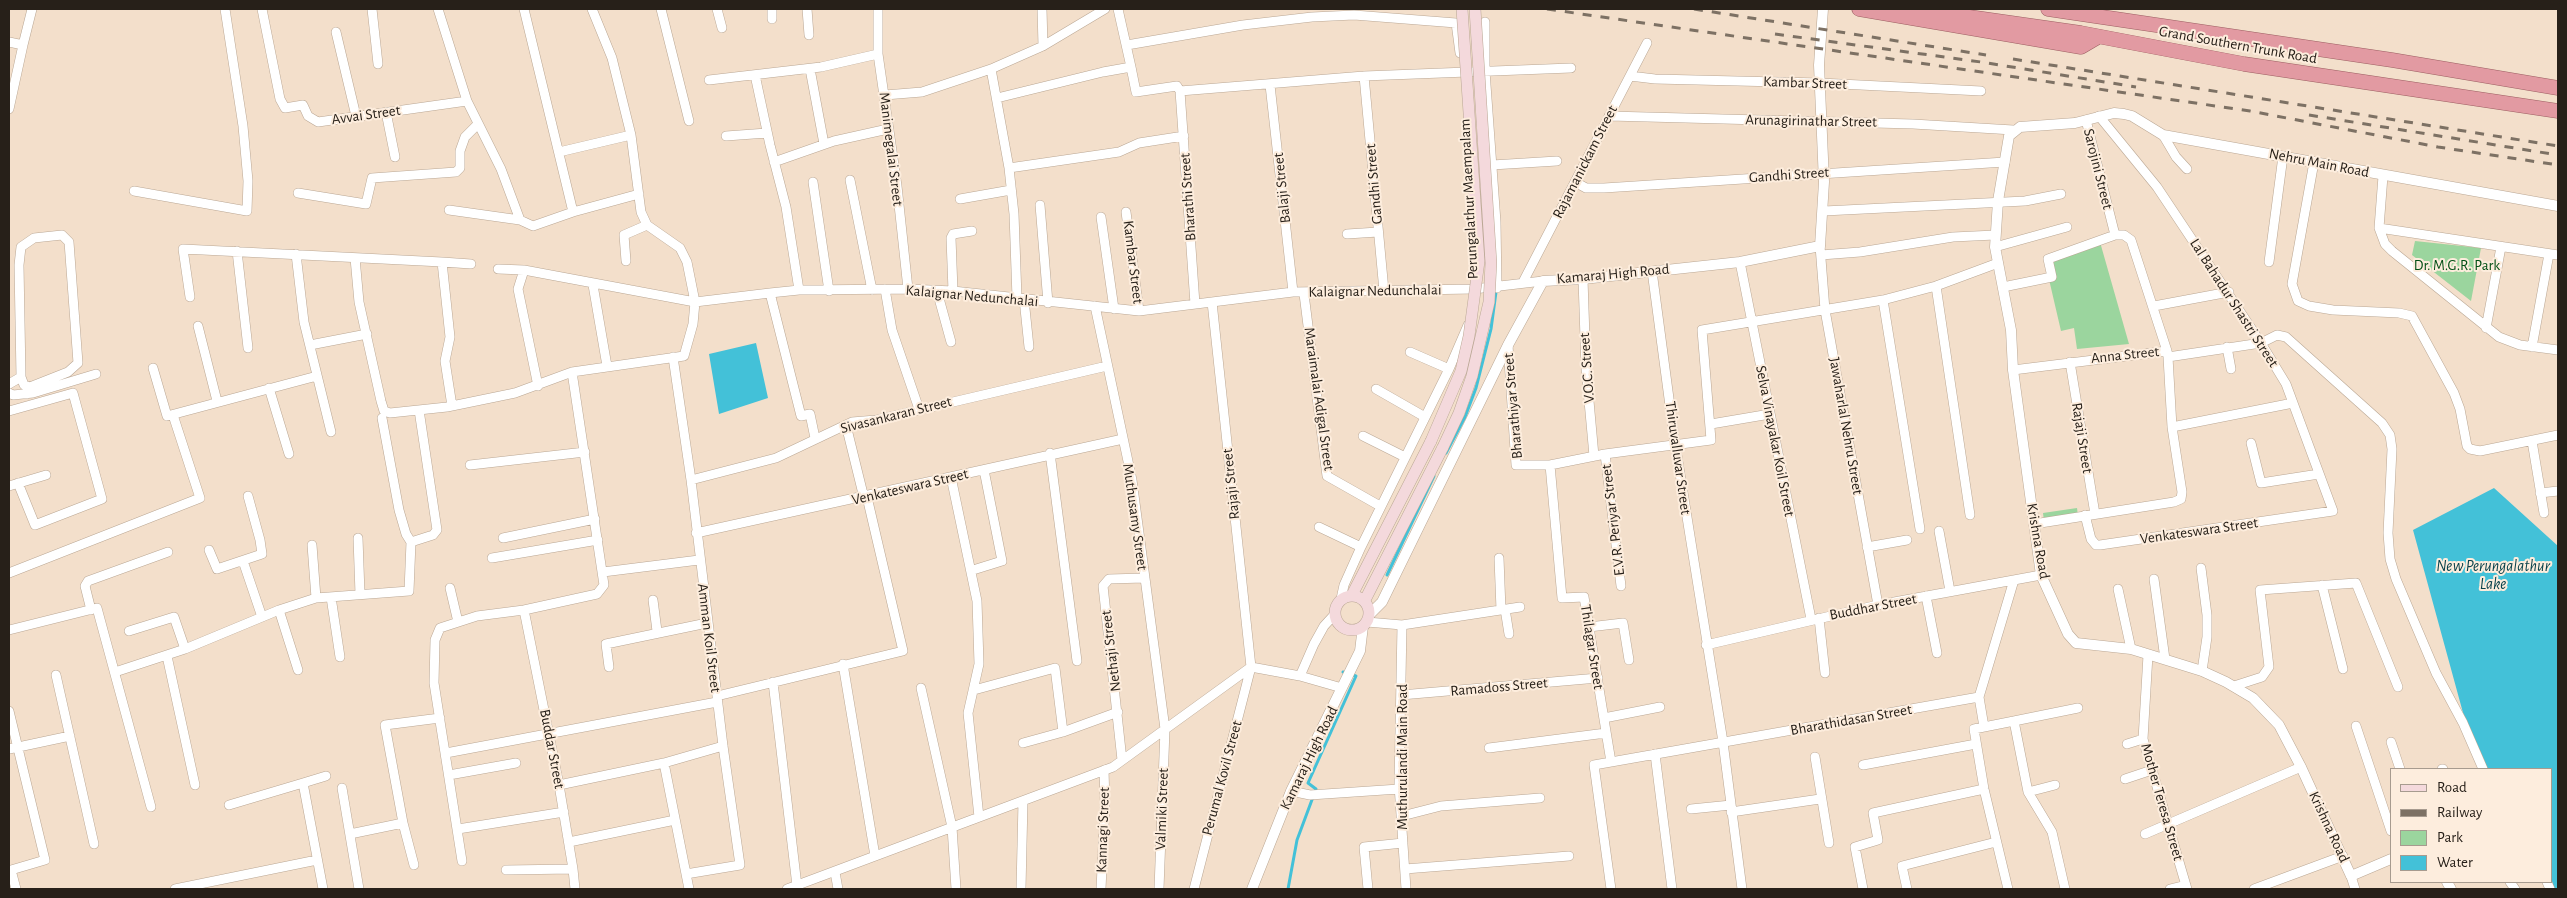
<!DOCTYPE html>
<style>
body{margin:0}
#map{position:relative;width:2567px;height:898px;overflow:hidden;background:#f3dfcb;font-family:"Alegreya Sans",sans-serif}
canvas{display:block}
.frame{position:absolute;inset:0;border:10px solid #272019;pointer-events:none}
.legend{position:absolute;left:2390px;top:768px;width:162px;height:115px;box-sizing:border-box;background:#fdeddd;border:1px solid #a79b8f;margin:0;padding:6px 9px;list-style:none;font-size:15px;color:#272019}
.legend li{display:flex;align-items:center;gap:10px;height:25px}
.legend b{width:25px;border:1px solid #a79b8f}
</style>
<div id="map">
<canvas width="2567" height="898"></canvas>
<div class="frame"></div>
<ul class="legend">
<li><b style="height:6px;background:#f4d9dc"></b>Road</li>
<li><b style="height:6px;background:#7d7164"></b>Railway</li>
<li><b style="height:14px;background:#9bd59e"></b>Park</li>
<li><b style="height:14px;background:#43c1d8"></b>Water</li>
</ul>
</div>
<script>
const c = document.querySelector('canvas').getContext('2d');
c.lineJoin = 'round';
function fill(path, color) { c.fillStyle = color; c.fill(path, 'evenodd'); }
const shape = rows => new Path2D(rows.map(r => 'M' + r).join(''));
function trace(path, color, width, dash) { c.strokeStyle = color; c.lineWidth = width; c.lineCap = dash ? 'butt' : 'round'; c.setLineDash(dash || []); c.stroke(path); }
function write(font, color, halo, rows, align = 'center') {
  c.font = font + ' "Alegreya Sans",sans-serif'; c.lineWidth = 4; c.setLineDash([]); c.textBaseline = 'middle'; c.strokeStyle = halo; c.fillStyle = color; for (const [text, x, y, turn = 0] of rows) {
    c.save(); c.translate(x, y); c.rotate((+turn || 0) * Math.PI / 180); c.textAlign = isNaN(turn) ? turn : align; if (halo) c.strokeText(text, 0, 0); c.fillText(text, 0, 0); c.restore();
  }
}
const green = shape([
 [2415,241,2481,248,2471,301,2412,255],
 [2100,242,2129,344,2077,349,2074,328,2061,331,2048,275,2051,255],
 [2077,508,2078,516,2044,521,2043,513]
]);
const water = shape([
 [756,343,768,398,719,414,709,354],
 [2494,488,2558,546,2558,889,2553,889,2551,882,2551,769,2484,769,2474,753,2413,530]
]);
const stream = shape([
 [1446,453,1465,417,1476,388,1491,329,1496,292],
 [1387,575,1434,476],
 [1288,889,1297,840,1316,789,1308,783,1356,676,1343,672]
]);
const minor = shape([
 [262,9,280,99,285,108,303,105,308,116,318,122,467,101],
 [372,9,378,64],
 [438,9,467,101,501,169,520,220,533,226,573,212,639,194],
 [524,9,573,212],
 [661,9,689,121],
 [717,9,722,28],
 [772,9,772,19],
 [807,9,809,35],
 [878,9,878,54,897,186,908,289],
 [1042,9,1043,46],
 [1485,22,1485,71,1496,222,1497,288],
 [336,32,356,116],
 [9,42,23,45,32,9],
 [1127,45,1243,25,1312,17,1354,15,1456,23,1460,53],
 [1131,67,1136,92,1177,86,1180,91,1364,76,1571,68],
 [810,69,824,144],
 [991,69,1009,168,1014,214,1017,298],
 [755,75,770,145,786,207,799,290],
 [1364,76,1384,291],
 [1630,76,1655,79,1820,83,1981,91],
 [709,80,821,67,878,54],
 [1270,85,1293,292],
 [1180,91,1195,304],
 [885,95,922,92,991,69,1043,46,1105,9],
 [997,98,1103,72,1131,67,1118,9],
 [9,109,23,45],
 [386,112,395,157],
 [1609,116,1913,124,2013,130],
 [2086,120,2115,235],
 [2163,135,2176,157,2187,169],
 [726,136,767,133],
 [559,152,631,135],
 [774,162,834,141,888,129],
 [2314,162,2292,284,2298,301,2309,306,2333,310,2399,313,2412,316,2454,393,2460,409,2467,446,2470,449,2480,451,2558,435],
 [1492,165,1557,161],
 [1009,168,1119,152,1139,143,1184,136],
 [2383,176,2379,228,2385,244,2392,251,2499,337,2520,345,2558,350],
 [850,180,872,290],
 [813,182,829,291],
 [1575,182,1586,188,1604,188,2005,162],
 [134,191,247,211,248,181,243,126,225,9],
 [298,193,366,204,372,178,456,172,460,168,460,151,465,137,478,124],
 [960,199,1011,190],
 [1040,205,1048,303],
 [449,210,520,220],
 [1824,211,2025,201,2061,194],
 [1126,212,1139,311],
 [1101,217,1114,309],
 [2379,228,2558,255],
 [1347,234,1378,232],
 [1820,246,1825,310,1878,605],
 [1995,247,2067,227],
 [237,251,248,348],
 [296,254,304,322,331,432],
 [1821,255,1860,252,1953,237,1995,235],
 [355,258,359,302,381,401,384,411,390,413,447,407,515,393,572,372,684,356,693,324,695,302,770,293,799,290,908,289,953,291,1139,311,1293,292,1474,289,1543,281],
 [626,261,624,235,647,225],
 [442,262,471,264],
 [1740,262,1811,619],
 [2269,262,2283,156],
 [498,269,524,270],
 [1652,271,1674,436,1723,742,1742,889],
 [1583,279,1586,368,1594,456],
 [1523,282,1647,43],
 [593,285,607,366],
 [1936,286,1970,515],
 [2003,287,2052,277,2048,259,2115,235,2124,235,2131,240,2167,351],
 [885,289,892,330,919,409],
 [937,291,951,342],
 [953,291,951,238,953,234,972,231],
 [770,293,801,416,810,414,815,438],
 [1304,294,1327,476,1380,506],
 [190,297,183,249,442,262,450,337,445,361,452,406],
 [1024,299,1029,347],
 [1883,300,1920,529],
 [1095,306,1132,480,1165,729,1159,889],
 [2154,306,2229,292],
 [198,326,217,401],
 [2486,328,2501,247],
 [310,345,367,334],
 [1508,345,1516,465,1550,465,1605,454,1711,440,1702,330,1883,300,1936,286,1998,263],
 [2227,347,2231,369],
 [2532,347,2549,254],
 [1410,352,1449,369],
 [673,357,691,480,723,746,740,865,686,874],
 [2070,362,2095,514],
 [153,368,167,416,317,376],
 [2013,370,2167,351,2168,357,2261,343,2277,335,2286,337,2382,423,2390,435,2392,449,2388,533,2390,559,2396,579,2436,673,2463,723,2483,769],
 [9,384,21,377],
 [538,386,518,289,524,270,695,302,687,262,680,248,647,225,641,212,631,135,612,58,592,9],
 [269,388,289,454],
 [1376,389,1425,417],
 [9,393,13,395,33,393,96,374],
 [27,394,30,387,68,372,78,363,69,242,62,235,34,238,21,247,19,265,21,377,24,385,30,387],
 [9,411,73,393,102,499,35,525,18,483],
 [382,418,399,510,406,534,411,542],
 [1711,424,1770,414],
 [846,425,864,498],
 [2172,427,2293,403],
 [1363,436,1405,457],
 [2532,441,2544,513],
 [2251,443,2261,483,2319,474],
 [1050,453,1077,661],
 [1605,454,1621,586],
 [470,465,585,452],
 [1550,465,1562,598,1584,597,1611,762],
 [951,477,977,601,979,664,968,713,979,817],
 [691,480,776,458,852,422,876,420,1107,366],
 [9,486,46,475],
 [2540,493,2558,491],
 [2085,515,2091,539,2096,545,2100,545,2333,511,2286,384,2261,343,2157,187,2099,116],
 [2034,524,2174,502,2181,499,2182,492,2172,427,2168,357],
 [1319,527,1361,547],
 [1939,531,1950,591],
 [696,533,1123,439],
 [358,538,360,594],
 [503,538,595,519],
 [312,545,316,598],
 [1867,547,1907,540],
 [209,550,217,569,262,554,260,540,248,496],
 [492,558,598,540],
 [1499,558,1501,610],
 [243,561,262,617],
 [2201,568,2207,615,2207,637,2202,671],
 [973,570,1002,561,984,470],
 [603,572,699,560],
 [9,573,200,498,173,415],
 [2154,579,2165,659],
 [2322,585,2343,669],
 [450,588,458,622],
 [2118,589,2131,649],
 [1926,596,1937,653],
 [331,597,340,657],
 [1341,599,1344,585,1361,547,1449,369,1468,325],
 [653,600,657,631],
 [1505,609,1509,634],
 [91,610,85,586,88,581,168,552],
 [279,610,298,670],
 [524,610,559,785,573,869,575,889],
 [1819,618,1825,673],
 [1367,622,1402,625,1520,607],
 [1402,625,1399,785,1406,889],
 [1589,627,1623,623,1629,660],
 [9,630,97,608,151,807],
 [129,631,174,617,185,649],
 [1706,645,1878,605,2041,575],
 [2148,655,2143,739,2187,889],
 [167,656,195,785],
 [843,664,875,856],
 [609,667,606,644,707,623],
 [115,672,185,649,279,610,316,598,409,591,411,542,433,535,437,530,419,410],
 [56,675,94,844],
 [1300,676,1314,644,1324,626,1335,614],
 [773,682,797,886],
 [2234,686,2262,677,2269,667,2260,590,2356,583,2398,687],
 [921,688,952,827,956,889],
 [974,690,1055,668,1063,732,1118,712],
 [1401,695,1598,678],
 [717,696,903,651,867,497],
 [9,711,45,860,11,870,16,889],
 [1604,718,1660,707],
 [2014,721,2078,708],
 [2356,726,2391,831],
 [1984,727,1979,697,2014,580],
 [2391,742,2400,769],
 [1023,743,1063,732],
 [2127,744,2143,739],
 [1489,748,1606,733],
 [9,749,70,736],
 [446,753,717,702],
 [1655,754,1672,889],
 [1815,757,1829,843],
 [1122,760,1103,586,1109,579,1144,578],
 [664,763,723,746],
 [1863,765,1976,744],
 [2442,769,2443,769],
 [449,775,516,763],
 [2125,779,2152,770],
 [303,783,326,776],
 [559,785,664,763,689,889],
 [342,788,359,889],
 [1291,791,1310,795,1399,789],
 [2028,792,2055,785],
 [229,805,303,783,323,889],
 [1691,809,1731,805],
 [1731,812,1820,799],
 [1402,816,1441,806,1540,798],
 [403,823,414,865],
 [458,829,564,812],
 [350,834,403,823,385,725,440,718],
 [2145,834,2301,767],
 [569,842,675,820],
 [462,861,434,683,435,640,440,628,477,616,524,610,597,594,604,585,572,372],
 [1405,869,1569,856],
 [506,870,573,869],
 [835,872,838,889],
 [2351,876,2355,889],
 [2510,882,2515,889],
 [2547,882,2550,889],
 [175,889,317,860],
 [787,889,1113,767,1251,667,1300,676,1342,688],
 [1021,889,1023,801],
 [1101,889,1105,804,1104,770],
 [1194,889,1251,667,1212,302],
 [1368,889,1364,847,1403,843],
 [1611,889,1594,765,1979,697],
 [1863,889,1855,847,1878,840,1873,813,1984,789],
 [1907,889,1902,866,1996,842],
 [2008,889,1984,789,1974,729,2014,721,2028,792,2052,832,2065,889],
 [2170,889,2186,885],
 [2254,889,2343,856]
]);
const tertiary = shape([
 [1369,615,1382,602,1508,345,1543,281,1583,279,1740,262,1820,246,1824,182,1819,65,1823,9],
 [2391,859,2351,876,2301,767,2279,725,2253,698,2226,682,2202,671,2131,649,2076,643,2068,634,2041,575,2013,370,2011,330,1995,247,1998,201,2009,136,2020,127,2075,123,2114,113,2124,114,2132,116,2163,135,2558,206],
 [2447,882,2451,889],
 [1252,889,1291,791,1360,651,1363,626]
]);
const secondary = shape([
 [1352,595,1431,441],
 '1335 613a17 17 0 1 1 34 0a17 17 0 1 1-34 0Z',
 [1365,600,1443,447]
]);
const trunk = shape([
 [1859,9,2081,47,2098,37],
 [1913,9,2081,33,2244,64,2558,111],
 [2048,9,2392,60,2558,88]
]);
const rail = shape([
 [1547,9,2250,111,2438,147,2558,165],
 [1694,9,1986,55],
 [1775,34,1981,62,2136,87],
 [2013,59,2558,146],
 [2309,115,2558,155]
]);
const secondaryBridge = shape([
 [1431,441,1461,371,1469,336,1479,261,1462,9],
 [1443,447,1459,413,1472,376,1489,302,1491,263,1475,9]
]);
const streetNames = [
 ["Grand Southern Trunk Road",2238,45,10],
 ["Kambar Street",1805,83,2],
 ["Avvai Street",366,115,-8],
 ["Arunagirinathar Street",1811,121,1],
 ["Manimegalai Street",891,149,83],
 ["Rajamanickam Street",1585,162,-63],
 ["Nehru Main Road",2319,163,11],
 ["Sarojini Street",2098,169,76],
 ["Gandhi Street",1789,175,-4],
 ["Gandhi Street",1374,184,-95],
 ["Balaji Street",1282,188,-96],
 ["Bharathi Street",1188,197,-94],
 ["Perungalathur Maempalam",1469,199,-93],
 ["Kambar Street",1133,262,83],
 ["Kamaraj High Road",1613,274,-5],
 ["Kalaignar Nedunchalai",1375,291,-1],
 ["Kalaignar Nedunchalai",972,296,5],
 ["Lal Bahadur Shastri Street",2234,303,57],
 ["Anna Street",2125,355,-6],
 ["V.O.C. Street",1587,368,-94],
 ["Maraimalai Adigal Street",1319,399,82],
 ["Bharathiyar Street",1513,406,-95],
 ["Sivasankaran Street",896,415,-14],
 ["Jawaharlal Nehru Street",1846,426,80],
 ["Rajaji Street",2082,438,81],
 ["Selva Vinayakar Koil Street",1775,441,79],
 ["Thiruvalluvar Street",1678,458,82],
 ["Rajaji Street",1231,484,-96],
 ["Venkateswara Street",910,487,-13],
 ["Muthusamy Street",1135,517,82],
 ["E.V.R. Periyar Street",1613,520,-97],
 ["Venkateswara Street",2199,531,-8],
 ["Krishna Road",2038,541,80],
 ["Buddhar Street",1873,607,-11],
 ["Amman Koil Street",709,638,83],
 ["Thilagar Street",1592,647,81],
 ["Nethaji Street",1111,651,-97],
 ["Ramadoss Street",1499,687,-5],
 ["Bharathidasan Street",1851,720,-10],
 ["Buddar Street",552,749,79],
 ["Muthurulandi Main Road",1402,757,-90],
 ["Kamaraj High Road",1309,758,-64],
 ["Perumal Kovil Street",1222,778,-75],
 ["Mother Teresa Street",2162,802,74],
 ["Valmiki Street",1162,809,-88],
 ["Krishna Road",2329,827,65],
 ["Kannagi Street",1103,830,-88]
];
const parkNames = [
 ["Dr. M.G.R. Park",2457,265]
];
const waterNames = [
 ["New Perungalathur",2493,566],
 ["Lake",2493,584]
];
fill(green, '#9bd59e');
fill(water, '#43c1d8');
trace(stream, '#43c1d8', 3);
trace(minor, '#baa794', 10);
trace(tertiary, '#baa794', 11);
trace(secondary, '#baa794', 12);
trace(trunk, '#9c5f62', 15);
trace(minor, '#fff', 9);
trace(tertiary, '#fff', 10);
trace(secondary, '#f4d9dc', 11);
trace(trunk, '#e29aa2', 14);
trace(rail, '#7d7164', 3, [9, 9]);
trace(secondaryBridge, '#baa794', 12, []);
trace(secondaryBridge, '#f4d9dc', 11);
write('15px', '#272019', '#fdeddd', streetNames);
write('15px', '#004f14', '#fdeddd', parkNames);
write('italic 16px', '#09424c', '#fdeddd', waterNames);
</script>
